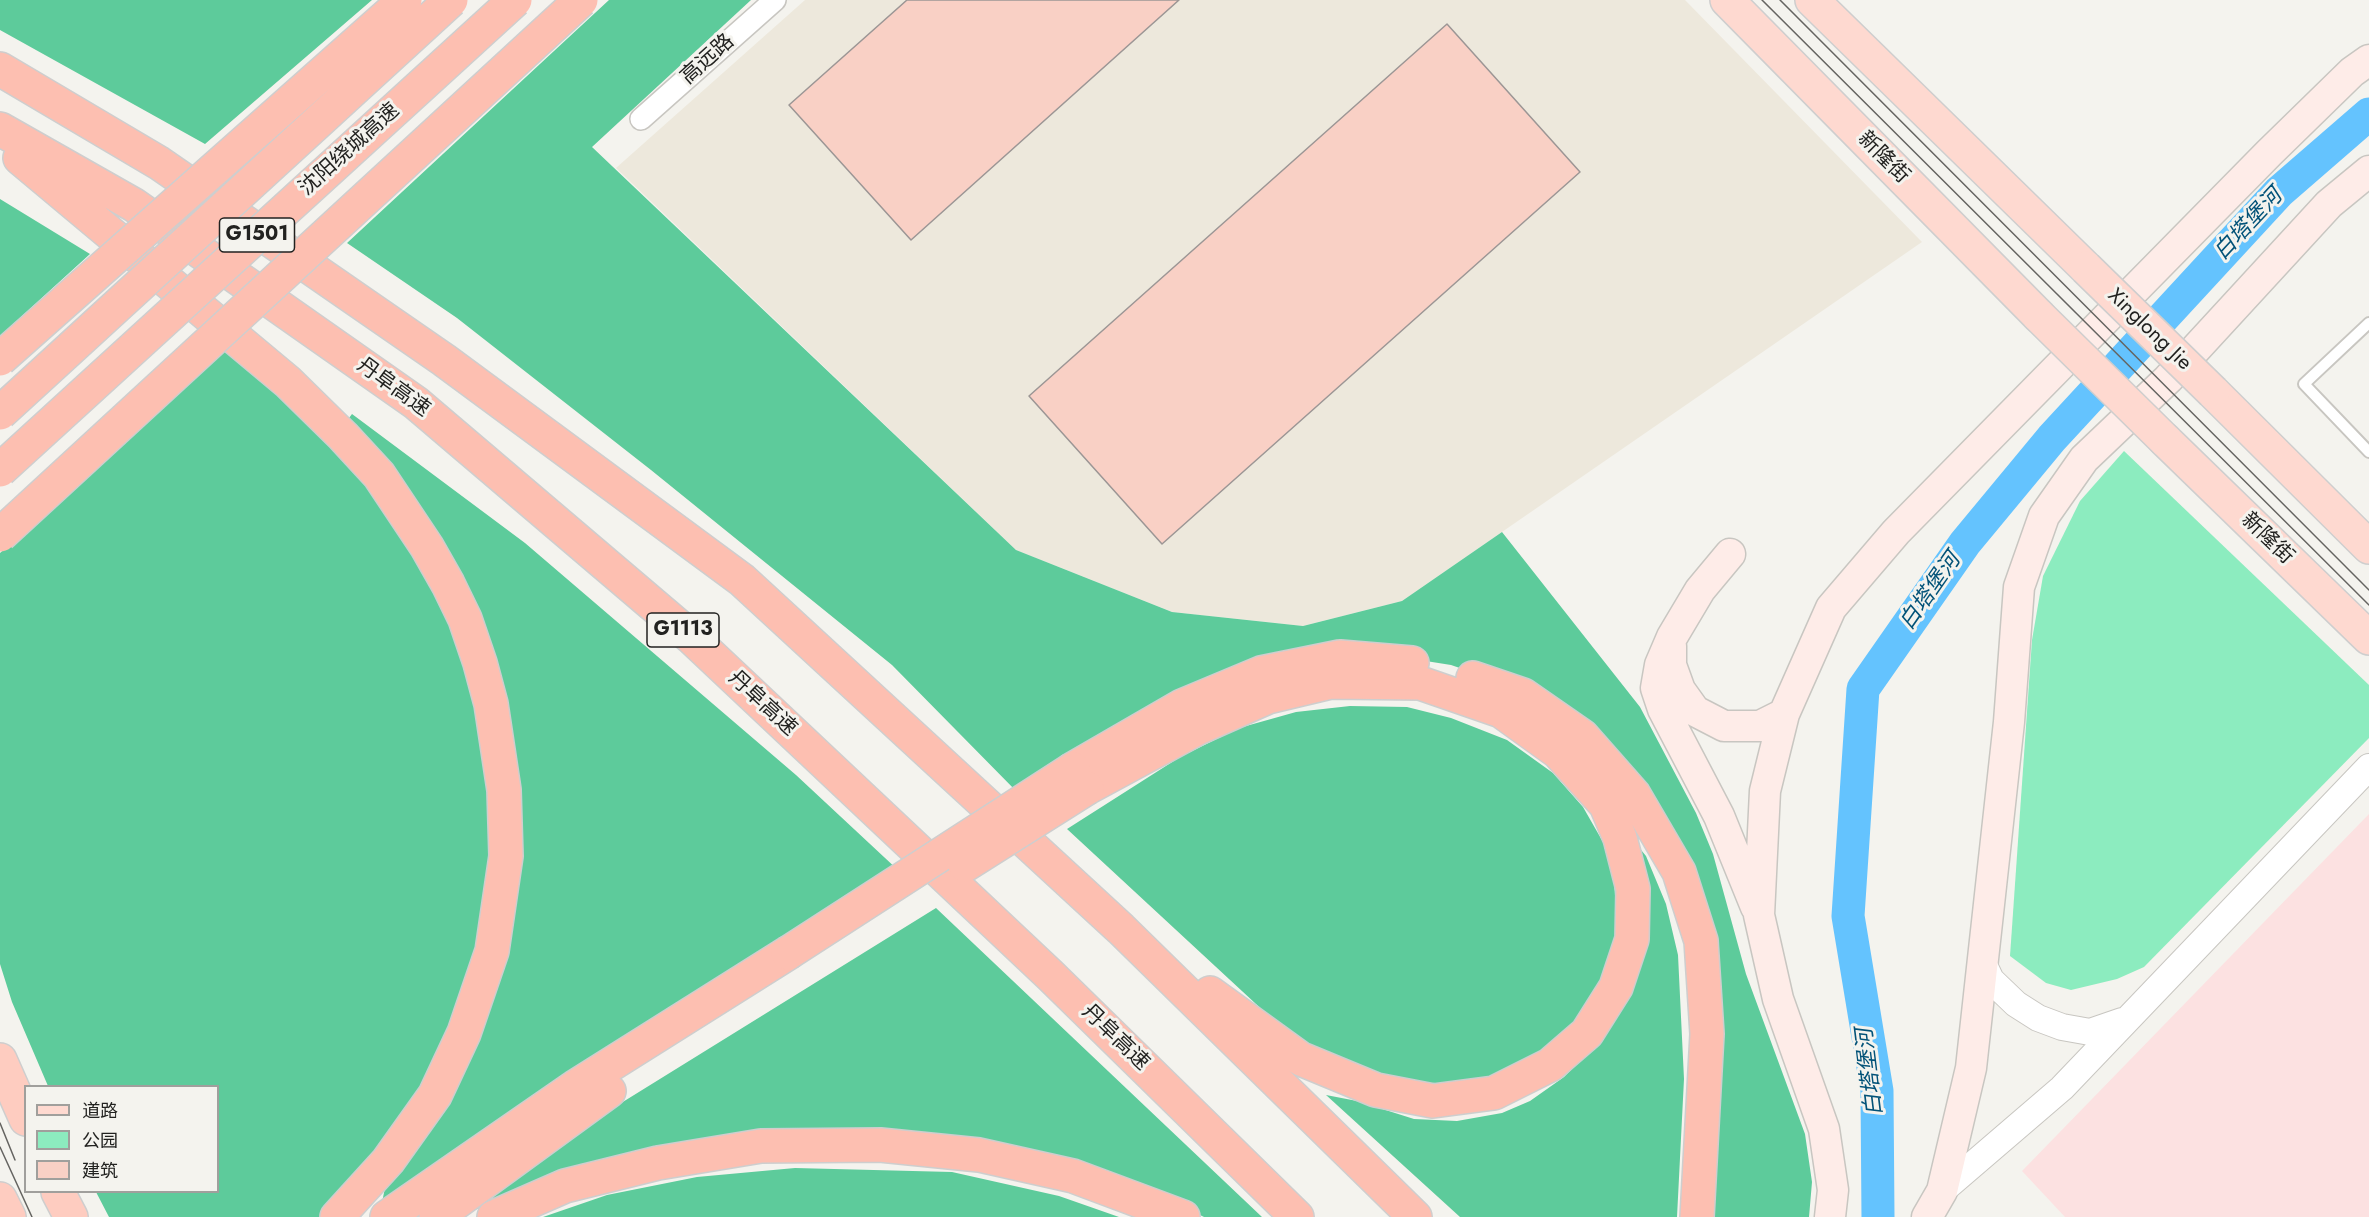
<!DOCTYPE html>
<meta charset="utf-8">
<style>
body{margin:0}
#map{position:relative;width:2369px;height:1217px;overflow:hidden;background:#f4f3ee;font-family:Jost,"Noto Sans SC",sans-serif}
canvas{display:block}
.legend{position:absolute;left:24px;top:1085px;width:195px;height:108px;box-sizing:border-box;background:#f4f3ee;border:2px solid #a09f9c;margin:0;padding:8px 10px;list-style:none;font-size:18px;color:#222220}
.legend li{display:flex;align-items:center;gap:12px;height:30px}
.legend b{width:30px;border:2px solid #a09f9c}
</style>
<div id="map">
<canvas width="2369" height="1217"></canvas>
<ul class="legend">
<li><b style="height:8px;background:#fed9d0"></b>道路</li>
<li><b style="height:16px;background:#8cecbf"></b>公园</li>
<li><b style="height:16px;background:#f9d0c5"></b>建筑</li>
</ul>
</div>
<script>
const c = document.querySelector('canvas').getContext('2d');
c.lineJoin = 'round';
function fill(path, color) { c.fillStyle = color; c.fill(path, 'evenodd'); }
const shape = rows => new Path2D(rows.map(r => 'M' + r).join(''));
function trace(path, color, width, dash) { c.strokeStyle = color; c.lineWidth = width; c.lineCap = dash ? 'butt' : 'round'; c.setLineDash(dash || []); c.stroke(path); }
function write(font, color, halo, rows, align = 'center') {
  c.font = font + ' Jost,"Noto Sans SC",sans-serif'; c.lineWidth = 6; c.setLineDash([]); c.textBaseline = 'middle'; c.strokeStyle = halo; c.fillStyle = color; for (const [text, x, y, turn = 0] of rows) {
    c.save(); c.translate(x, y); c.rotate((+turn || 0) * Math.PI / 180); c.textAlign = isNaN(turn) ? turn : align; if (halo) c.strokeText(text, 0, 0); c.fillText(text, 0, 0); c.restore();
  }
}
const commercial = shape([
 [2369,814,2369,1217,2065,1217,2022,1171]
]);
const built = shape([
 [805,0,1685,0,1922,242,1402,601,1303,626,1172,612,1016,550,616,168]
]);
const green = shape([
 [2124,451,2369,685,2369,738,2144,967,2117,979,2071,990,2046,983,2010,956,2032,640,2043,576,2080,501]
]);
const forest = shape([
 [0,0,372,0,205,144,0,30],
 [609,0,751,0,592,147,1016,550,1172,612,1303,626,1402,601,1502,532,1640,707,1696,813,1713,854,1746,974,1805,1134,1812,1182,1809,1217,1708,1217,1693,885,1498,681,1451,665,1407,658,1020,795,892,665,651,470,457,318,347,243],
 [0,199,90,254,0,336],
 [227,349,293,406,349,460,426,564,469,664,492,782,491,891,466,993,418,1101,324,1217,109,1217,96,1192,218,1192,218,1086,48,1086,12,1002,0,964,0,553],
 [352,414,525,543,796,775,899,871,381,1207,385,1188,500,967,516,902,521,826,412,496,349,418],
 [1350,706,1407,707,1451,718,1507,740,1553,773,1583,807,1603,842,1614,881,1617,925,1610,964,1575,1030,1514,1075,1416,1090,1323,1057,1283,1029,1067,829,1180,757,1239,728,1296,712],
 [1628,834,1646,856,1666,904,1678,955,1684,1079,1677,1217,1460,1217,1326,1095,1357,1101,1414,1119,1457,1121,1502,1113,1530,1101,1564,1077,1590,1051,1615,1017],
 [936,908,1262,1217,1204,1217,1188,1209,897,1140,538,1187,466,1213,605,1113],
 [795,1168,952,1172,1059,1196,1119,1217,543,1217,607,1195,697,1177]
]);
const river = shape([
 [1878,1217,1877,1091,1848,916,1863,689,1965,543,2052,438,2279,192,2369,114]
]);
const building = shape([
 [907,0,1179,0,911,240,789,105,907,0],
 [1447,24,1580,172,1162,544,1029,396,1447,24]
]);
const service = shape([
 [2369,323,2304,384,2369,452]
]);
const minor = shape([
 [641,119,775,0]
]);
const tertiary = shape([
 [1983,963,1991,980,2016,1004,2038,1018,2062,1027,2090,1032,2122,1021],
 [1942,1191,2062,1088,2369,767]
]);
const secondary = shape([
 [1730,554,1700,590,1672,637,1660,665,1656,688,1663,709,1719,816,1756,907],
 [1671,646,1671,665,1680,690,1695,711,1724,726,1760,726,1784,714],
 [1830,1217,1833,1190,1824,1129,1778,999,1759,915,1765,791,1784,714,1831,608,1896,532,2269,153,2352,72,2369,60],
 [1927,1217,1942,1191,1971,1068,2009,722,2019,587,2044,516,2084,459,2168,379,2329,204,2369,171]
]);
const primary = shape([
 [1727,0,2039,316],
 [1812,0,2086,268],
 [2213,392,2369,547],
 [2165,440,2369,638]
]);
const trunk = shape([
 [0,1060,26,1119],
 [58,1192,71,1217],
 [0,1199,9,1217]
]);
const motorway = shape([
 [0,69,159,163,444,360,742,580,1121,929,1415,1217],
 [0,129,134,205,416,403,691,637,1050,975,1297,1217],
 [20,158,288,382,343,436,379,475,427,547,448,584,465,619,480,663,491,704,504,790,506,856,492,951,464,1033,435,1095,388,1161,337,1217],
 [1473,678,1523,695,1582,736,1634,795,1679,872,1701,941,1707,1034,1697,1217],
 [1073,769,1182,706,1261,673,1340,657,1412,663],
 [1087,788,1198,728,1268,697,1331,682,1420,683,1501,711,1558,752,1606,805,1620,838,1633,889,1632,939,1616,987,1587,1033,1550,1065,1494,1093,1433,1101,1376,1090,1301,1059,1210,993],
 [387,1217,575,1087,788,953],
 [436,1217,609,1091],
 [494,1217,565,1186,658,1163,761,1146,880,1145,979,1155,1073,1176,1183,1217]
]);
const tram = shape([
 [1762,0,2369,605],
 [1780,0,2369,590],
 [0,1123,15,1160],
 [0,1147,32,1217]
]);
const primaryBridge = shape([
 [2086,268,2213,392],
 [2039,316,2165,440]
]);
const motorwayBridge = shape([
 [0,359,405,0],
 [0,413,451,0],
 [0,470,515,0],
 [0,535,581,0],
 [965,865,1087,788],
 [788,953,1073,769]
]);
const shields = [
 [257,235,75],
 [683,630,72]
];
const shieldNames = [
 ["G1501",257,235],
 ["G1113",683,630]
];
const streetNames = [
 ["高远路",708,60,-42],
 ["沈阳绕城高速",350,150,-42],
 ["新隆街",1883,158,45],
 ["Xinglong Jie",2149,330,44],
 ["丹阜高速",393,388,36],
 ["新隆街",2267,539,44],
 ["丹阜高速",762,704,43],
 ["丹阜高速",1115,1038,44]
];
const waterNames = [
 ["白塔堡河",2249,225,-47],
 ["白塔堡河",1931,592,-55],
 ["白塔堡河",1871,1072,-97]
];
fill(commercial, '#fce1e1');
fill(built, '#ede8dc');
fill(green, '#8cecbf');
fill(forest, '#5dcb9b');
trace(river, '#64c3fe', 33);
fill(building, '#f9d0c5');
trace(building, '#9c9695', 1.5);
trace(service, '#c8c6c1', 14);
trace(minor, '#c8c6c1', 24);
trace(tertiary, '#c8c6c1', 28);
trace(secondary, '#c8c6c1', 33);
trace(primary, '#cecece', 36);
trace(trunk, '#cecece', 36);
trace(motorway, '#cecece', 36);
trace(service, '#fff', 10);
trace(minor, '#fff', 21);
trace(tertiary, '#fff', 26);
trace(secondary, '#feece8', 30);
trace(primary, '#fed9d0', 33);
trace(trunk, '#feccc0', 33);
trace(motorway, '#fdbfb1', 33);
trace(tram, '#656461', 1.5);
trace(primaryBridge, '#cecece', 36, []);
trace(motorwayBridge, '#cecece', 36, []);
trace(primaryBridge, '#fed9d0', 33);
trace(motorwayBridge, '#fdbfb1', 33);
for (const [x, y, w] of shields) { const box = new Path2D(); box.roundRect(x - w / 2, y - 17, w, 34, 4.5); c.fillStyle = '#f4f3ee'; c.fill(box); trace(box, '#222220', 1.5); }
write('bold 20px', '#222220', null, shieldNames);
write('21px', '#222220', '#f4f3ee', streetNames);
write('italic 22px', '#025278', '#f4f3ee', waterNames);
</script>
